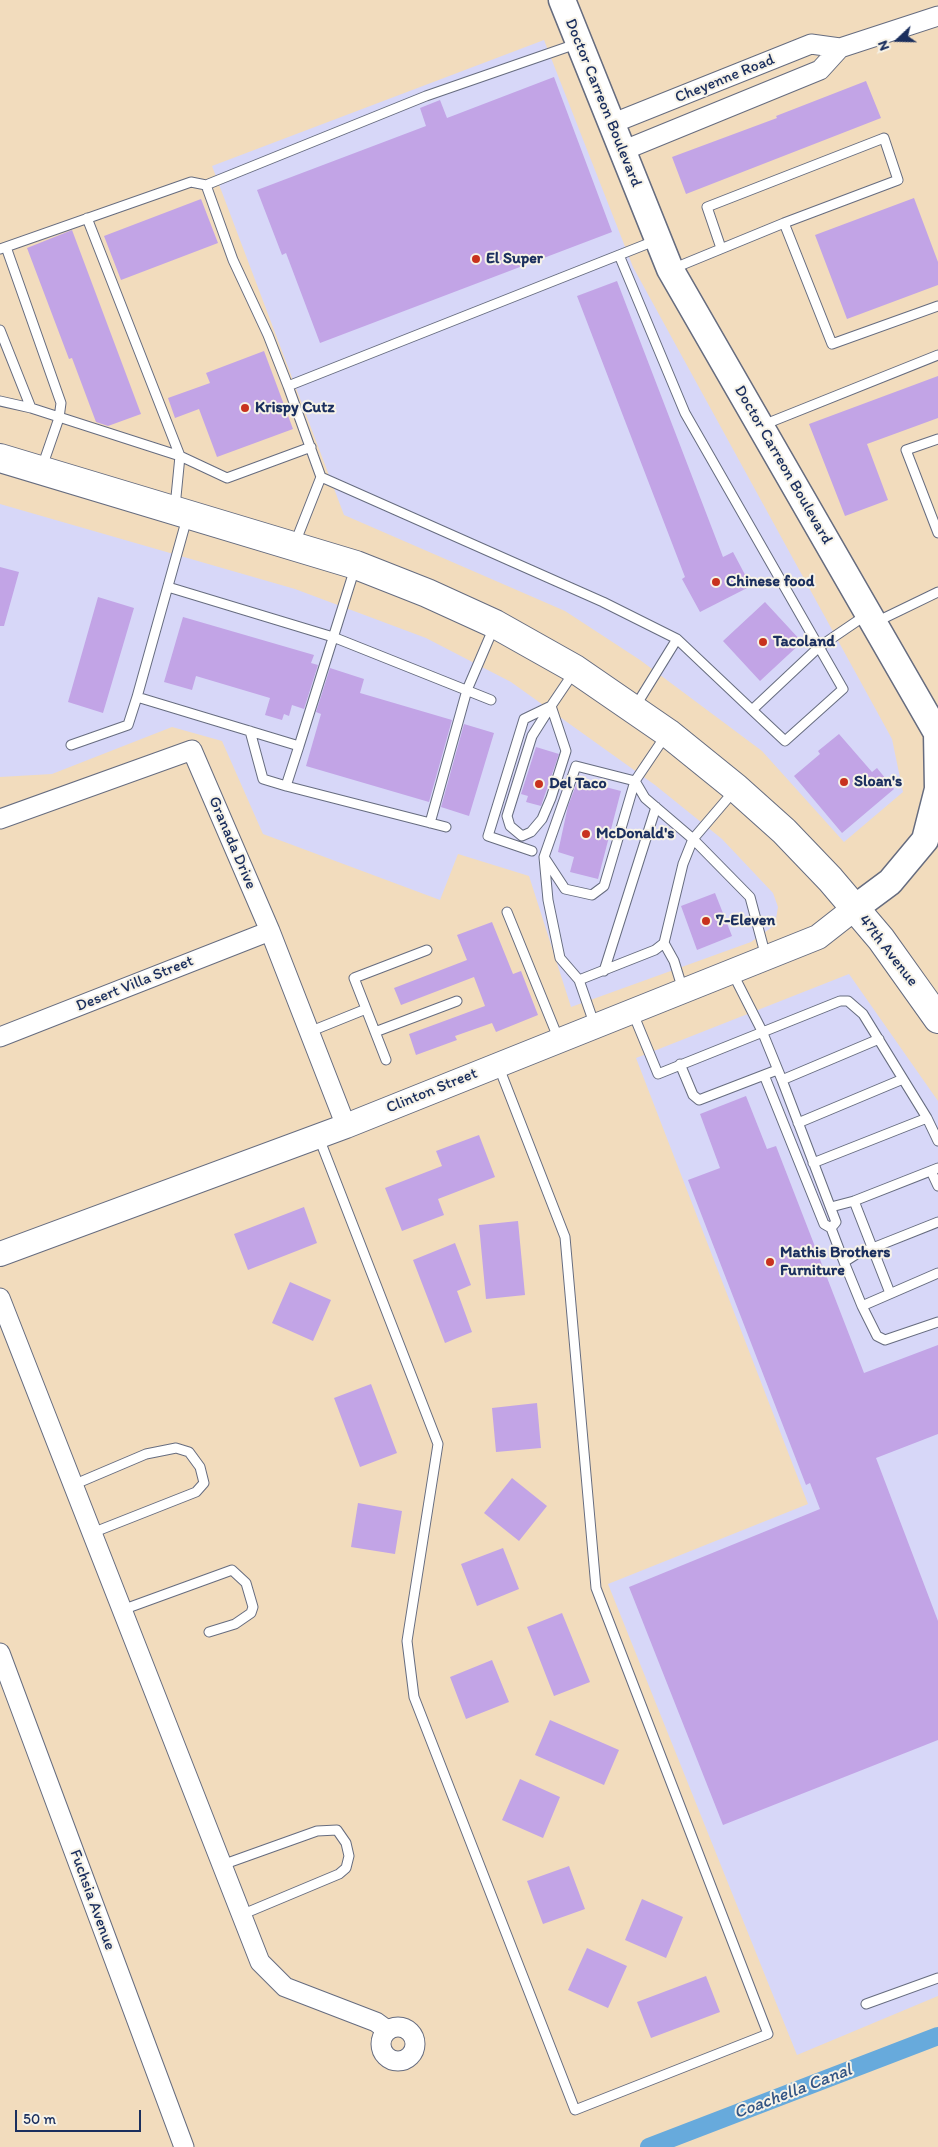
<!DOCTYPE html>
<style>
body{margin:0}
#map{position:relative;width:938px;height:2147px;overflow:hidden;background:#f2dcbd;font-family:Itim,sans-serif}
canvas{display:block}
.north{position:absolute;left:873px;top:15px;width:50px;height:50px;-webkit-text-stroke:4px #f7f3e8;paint-order:stroke;rotate:249deg;font-size:14px;font-weight:700;line-height:20px;text-align:center;color:#1b2f5e}
.north::after{content:'';display:block;margin:auto;width:18px;height:22px;background:#1b2f5e;clip-path:polygon(50% 0,100% 100%,50% 72%,0 100%)}
.scale{position:absolute;left:15px;top:2110px;width:126px;height:22px;box-sizing:border-box;border:2px solid #1b2f5e;border-top:0;padding-left:6px;font-size:15px;line-height:18px;white-space:nowrap;color:#1b2f5e;-webkit-text-stroke:4px #f7f3e8;paint-order:stroke}
</style>
<div id="map">
<canvas width="938" height="2147"></canvas>
<div class="north">N</div>
<div class="scale">50 m</div>
</div>
<script>
const c = document.querySelector('canvas').getContext('2d');
c.lineJoin = 'round';
function fill(path, color) { c.fillStyle = color; c.fill(path, 'evenodd'); }
const shape = rows => new Path2D(rows.map(r => 'M' + r).join(''));
function trace(path, color, width, dash) { c.strokeStyle = color; c.lineWidth = width; c.lineCap = dash ? 'butt' : 'round'; c.setLineDash(dash || []); c.stroke(path); }
function write(font, color, halo, rows, align = 'center') {
  c.font = font + ' Itim,sans-serif'; c.lineWidth = 4; c.setLineDash([]); c.textBaseline = 'middle'; c.strokeStyle = halo; c.fillStyle = color; for (const [text, x, y, turn = 0] of rows) {
    c.save(); c.translate(x, y); c.rotate((+turn || 0) * Math.PI / 180); c.textAlign = isNaN(turn) ? turn : align; if (halo) c.strokeText(text, 0, 0); c.fillText(text, 0, 0); c.restore();
  }
}
const built = shape([
 [544,40,633,267,892,739,903,792,844,842,762,751,640,660,565,611,344,515,212,166],
 [0,504,295,589,426,638,511,682,655,785,722,839,773,893,778,907,775,925,751,942,571,1007,529,876,458,854,440,900,263,834,222,741,172,727,52,774,0,777],
 [849,974,938,1101,938,1996,797,2055,608,1584,808,1504,636,1058]
]);
const canal = shape([
 [649,2147,938,2036]
]);
const building = shape([
 [554,77,612,232,320,343,286,253,282,255,257,190,426,126,420,108,440,100,447,118],
 [866,81,881,118,686,194,672,157,777,118,776,116],
 [914,198,938,262,938,285,847,319,815,235],
 [201,199,218,243,121,280,104,236],
 [72,230,141,414,108,426,96,422,72,358,69,359,27,248],
 [617,281,723,557,733,552,751,586,700,612,682,579,685,577,577,296],
 [264,351,293,429,217,457,199,409,175,418,168,398,210,383,206,373],
 [938,376,938,418,867,444,888,500,845,516,809,424],
 [0,567,19,572,4,626,0,626],
 [98,597,134,608,103,713,68,702],
 [765,602,802,642,760,681,723,641],
 [183,617,314,655,311,663,318,665,304,709,292,705,289,716,284,714,282,720,265,715,270,698,196,676,192,690,164,682],
 [330,668,364,679,360,693,452,720,429,802,306,766,321,714,316,712],
 [464,724,494,733,469,816,441,807],
 [839,734,872,772,877,768,894,789,842,833,794,776,820,754,818,751],
 [536,747,559,754,541,806,526,802,528,796,521,794],
 [578,780,621,791,598,879,570,872,574,857,558,852,568,806],
 [715,893,732,936,697,950,681,906],
 [492,922,513,974,521,971,538,1015,496,1032,492,1023,455,1036,457,1040,416,1055,409,1034,485,1006,474,977,401,1005,394,988,467,960,457,935],
 [746,1096,767,1149,776,1146,864,1373,938,1345,938,1434,876,1458,938,1621,938,1740,723,1825,629,1587,820,1509,810,1483,806,1485,688,1180,720,1168,700,1114],
 [479,1135,495,1177,438,1199,444,1215,402,1231,385,1188,442,1166,436,1151],
 [304,1207,317,1243,248,1270,234,1234],
 [518,1221,525,1295,486,1299,479,1225],
 [455,1243,471,1285,457,1291,472,1332,445,1343,413,1260],
 [290,1282,331,1300,313,1341,272,1323],
 [371,1384,397,1453,360,1467,334,1398],
 [537,1403,541,1448,496,1452,492,1408],
 [512,1478,547,1506,519,1541,484,1513],
 [358,1503,402,1511,395,1554,351,1547],
 [503,1548,519,1589,477,1606,461,1564],
 [562,1613,590,1682,554,1696,527,1627],
 [492,1660,509,1702,466,1719,450,1677],
 [550,1720,619,1750,604,1785,535,1755],
 [520,1779,560,1797,543,1838,502,1820],
 [569,1866,585,1909,543,1924,527,1881],
 [642,1899,683,1917,666,1958,625,1940],
 [587,1948,627,1966,608,2008,568,1990],
 [706,1976,720,2012,651,2038,637,2002]
]);
const service = shape([
 [87,218,180,456,175,507],
 [784,223,832,344,938,306],
 [6,247,61,403,59,418,42,467],
 [0,249,191,182,206,185],
 [619,255,685,413,843,689,785,741,752,710],
 [672,269,784,223,898,180,884,138,707,207,721,248],
 [0,330,31,408],
 [288,386,268,335,233,260,206,185,426,96,576,44],
 [0,401,31,408,180,456,227,478,311,447],
 [763,425,938,355],
 [938,439,906,450,938,533],
 [321,477,603,602,677,639,752,710,819,647,866,615],
 [187,518,137,697,299,746,355,568],
 [295,543,321,477,288,386,657,240],
 [168,587,333,637,491,700],
 [876,622,938,592],
 [551,706,566,751,551,798,542,819,531,832,522,836,510,826,507,816,532,736,551,706],
 [635,707,677,639],
 [250,731,263,779,286,786],
 [71,745,128,725,137,697],
 [299,746,286,786,446,827],
 [734,791,693,839,750,897,766,957],
 [430,823,467,690,494,627],
 [532,851,488,836,524,719,551,706,574,672],
 [544,857,565,889,592,895,604,886,635,781,576,766,544,857,548,900,560,958,579,980,595,1026],
 [507,912,559,1040],
 [664,943,674,961,683,990],
 [604,971,656,807],
 [732,972,762,1031,782,1080,836,1222,831,1228,824,1224,764,1075],
 [579,980,655,950,664,943,683,864,693,839,645,798,635,781,666,735],
 [632,1011,658,1074,840,1001,848,1001,863,1014,927,1118,938,1141],
 [309,1032,366,1009],
 [375,1032,457,1001],
 [386,1060,354,978,427,950],
 [680,1064,693,1095,699,1100,777,1070],
 [782,1080,879,1039],
 [798,1123,903,1079],
 [319,1138,438,1444,407,1641,414,1697,575,2110,768,2034,596,1588,565,1237,498,1065],
 [813,1163,927,1118],
 [931,1171,938,1186],
 [854,1201,890,1293],
 [831,1207,854,1201,938,1168],
 [938,1222,855,1255,844,1262,862,1306,938,1273],
 [831,1228,844,1262],
 [862,1306,877,1336,885,1340,938,1322],
 [73,1485,146,1454,176,1448,189,1452,200,1467,204,1483,196,1492,92,1533],
 [122,1610,232,1570,246,1583,253,1607,251,1613,235,1624,209,1632],
 [222,1865,317,1831,337,1830,346,1843,349,1856,346,1868,339,1874,241,1915],
 [866,2004,938,1978]
]);
const minor = shape([
 [611,124,811,44,840,48],
 [622,151,820,70,840,48,938,16],
 [0,819,192,750,270,931,346,1126],
 [0,1037,270,931],
 [0,1298,260,1962,285,1987,376,2022,387,2030],
 [0,1653,184,2147],
 '381 2044a17 17 0 1 1 34 0a17 17 0 1 1-34 0Z'
]);
const tertiary = shape([
 [0,1254,346,1126,818,937,855,908]
]);
const secondary = shape([
 [562,0,670,269,937,733,938,789,925,840,890,882,855,908]
]);
const primary = shape([
 [0,458,356,565,427,593,495,624,575,669,668,733,736,788,784,831,830,879,881,939,938,1019]
]);
const markers = [
 [476,259,5,"#c8321e"],
 [245,408,5,"#c8321e"],
 [716,582,5,"#c8321e"],
 [763,642,5,"#c8321e"],
 [844,782,5,"#c8321e"],
 [539,784,5,"#c8321e"],
 [586,834,5,"#c8321e"],
 [706,921,5,"#c8321e"],
 [770,1262,5,"#c8321e"]
];
const streetNames = [
 ["Cheyenne Road",725,79,-22],
 ["Doctor Carreon Boulevard",603,103,68],
 ["Doctor Carreon Boulevard",783,465,60],
 ["Granada Drive",232,843,67],
 ["47th Avenue",888,951,52],
 ["Desert Villa Street",135,984,-22],
 ["Clinton Street",432,1091,-22],
 ["Fuchsia Avenue",92,1900,70]
];
const poiNames = [
 ["El Super",486,259],
 ["Krispy Cutz",255,408],
 ["Chinese food",726,582],
 ["Tacoland",773,642],
 ["Sloan's",854,782],
 ["Del Taco",549,784],
 ["McDonald's",596,834],
 ["7-Eleven",716,921],
 ["Mathis Brothers",780,1253],
 ["Furniture",780,1271]
];
const waterNames = [
 ["Coachella Canal",793,2092,-21]
];
fill(built, '#d7d7f8');
trace(canal, '#67aadc', 18);
fill(building, '#c2a4e6');
trace(service, '#666c7f', 11);
trace(minor, '#666c7f', 21);
trace(tertiary, '#666c7f', 26);
trace(secondary, '#666c7f', 29);
trace(primary, '#666c7f', 30);
trace(service, '#fff', 9);
trace(minor, '#fff', 19);
trace(tertiary, '#fff', 24);
trace(secondary, '#fff', 26);
trace(primary, '#fff', 28);
for (const [x, y, r, color] of markers) { const dot = new Path2D(); dot.arc(x, y, r, 0, 2 * Math.PI); c.fillStyle = color; c.fill(dot); trace(dot, '#f7f3e8', 2); }
write('16px', '#1b2f5e', '#f7f3e8', streetNames);
write('bold 16px', '#1b2f5e', '#f7f3e8', poiNames, 'left');
write('italic 18px', '#325484', '#f7f3e8', waterNames);
</script>
